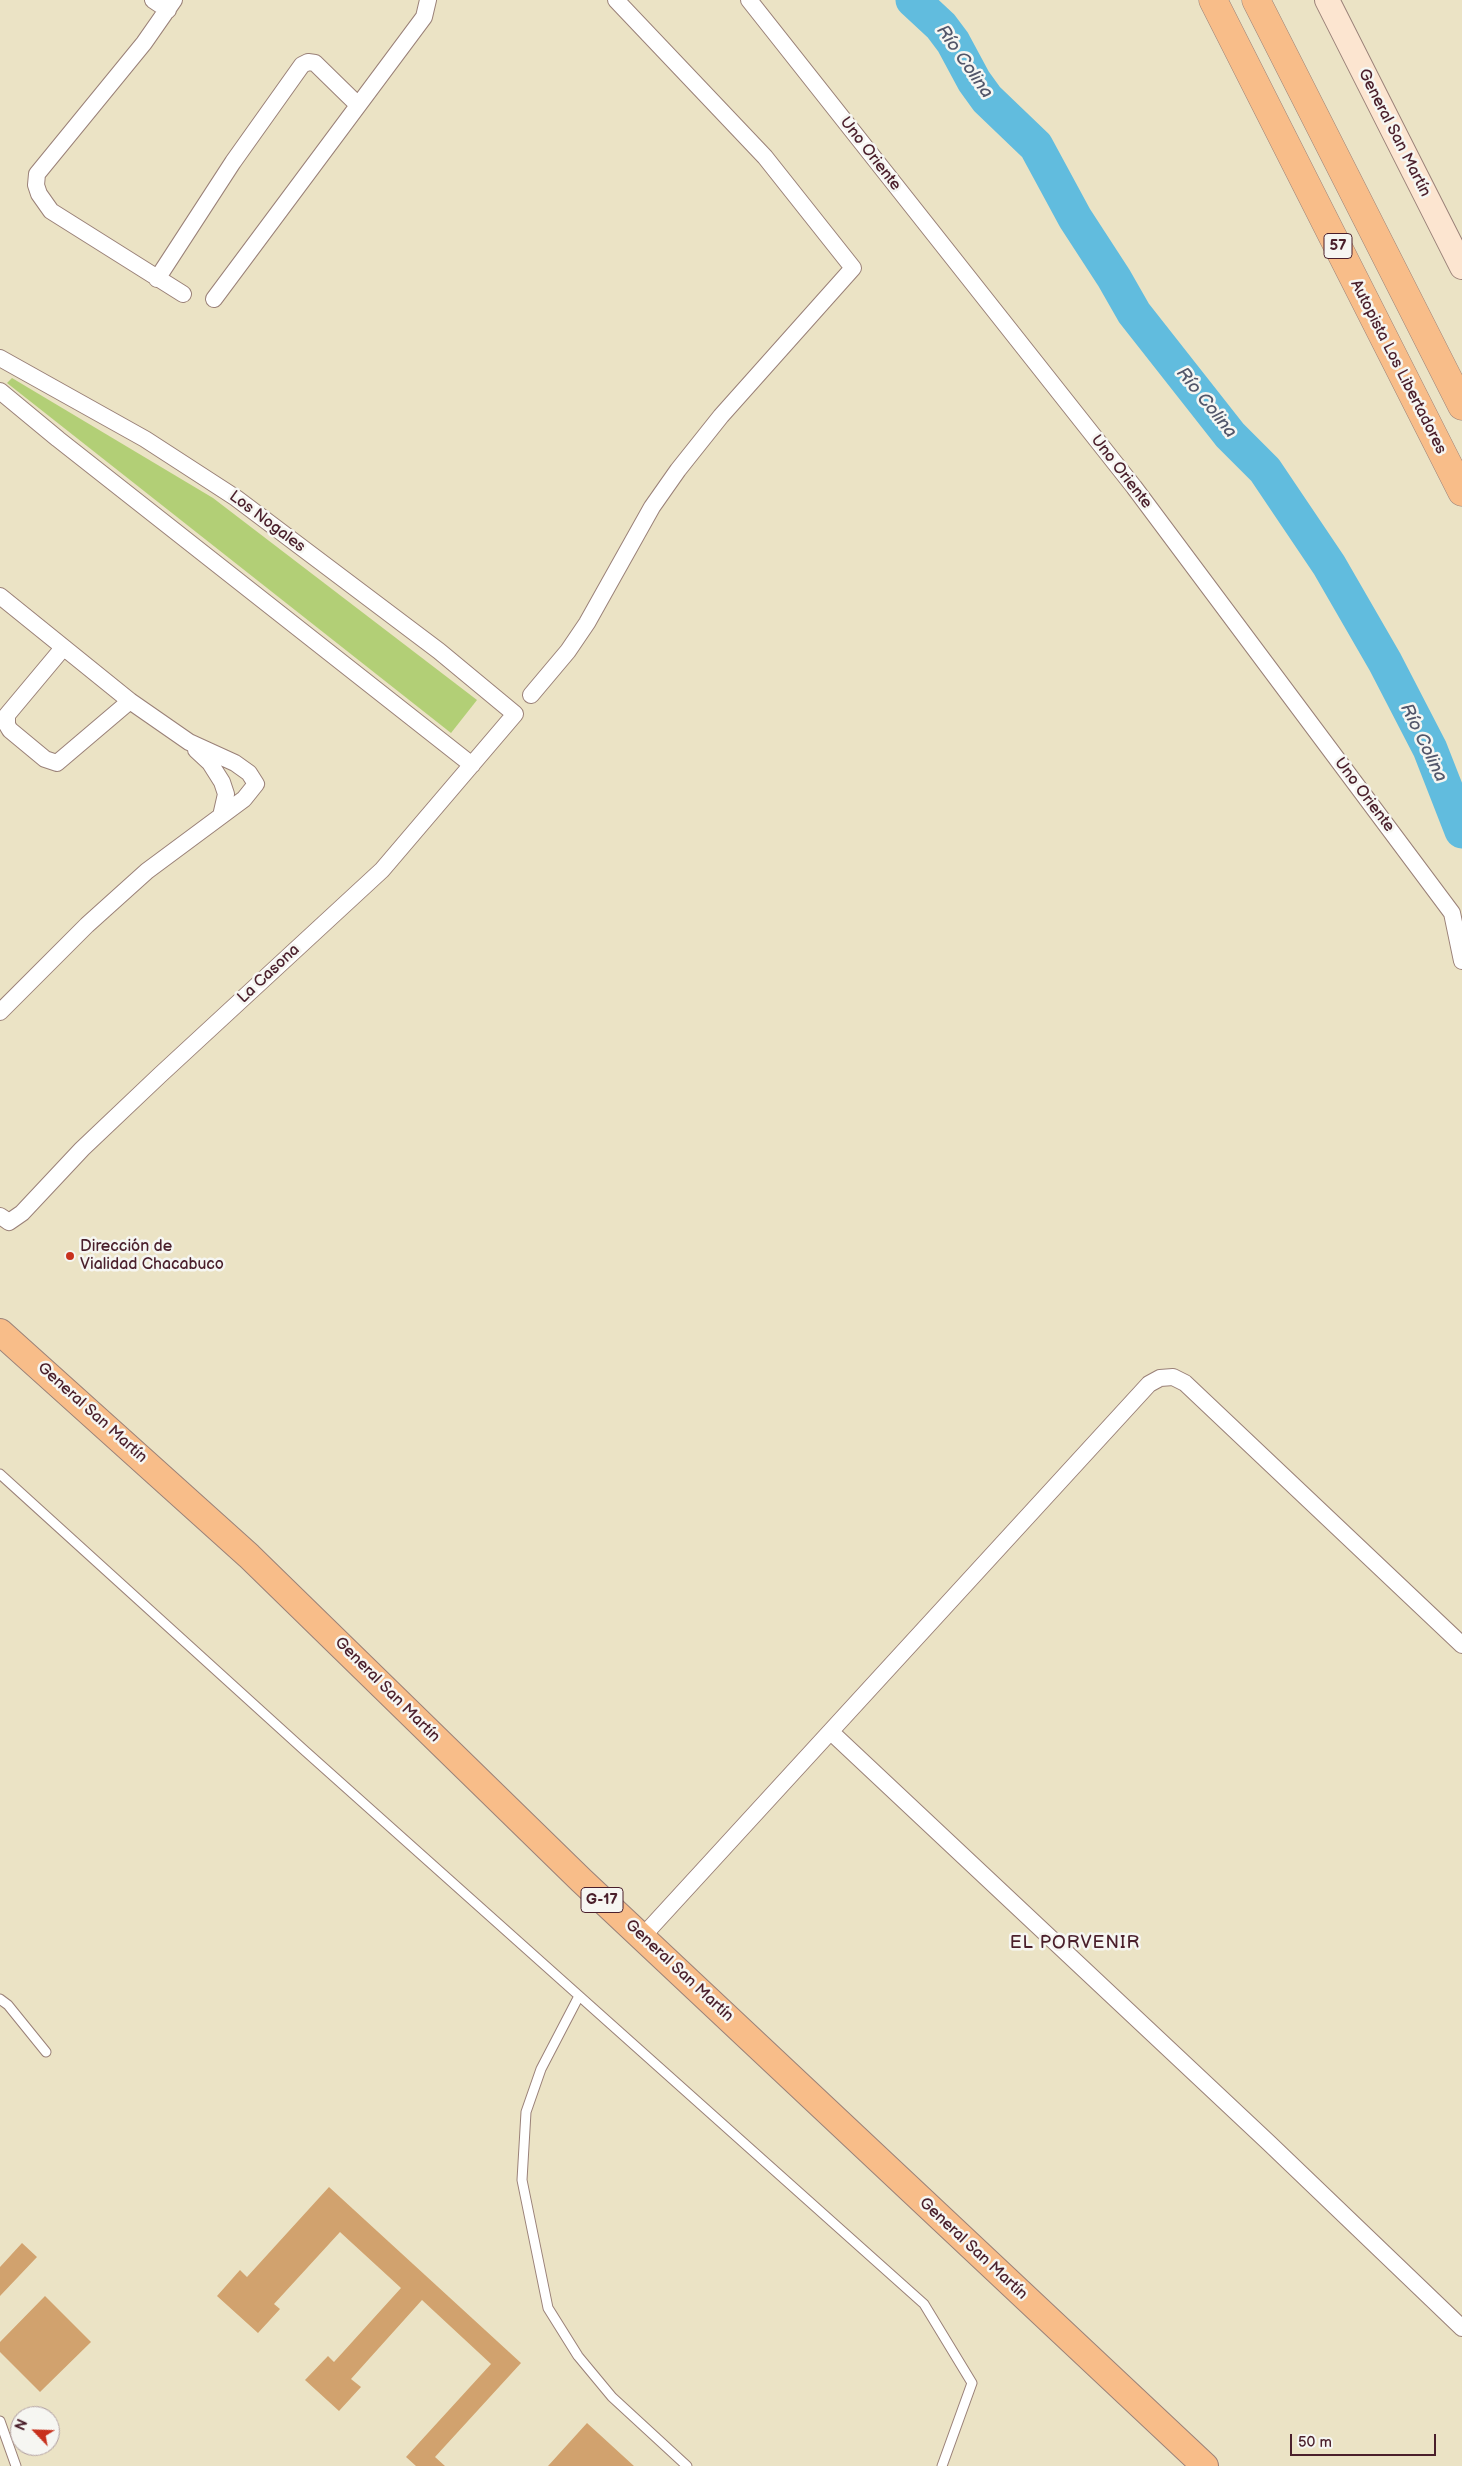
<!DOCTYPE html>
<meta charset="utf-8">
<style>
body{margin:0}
#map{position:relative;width:1462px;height:2466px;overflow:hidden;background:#ebe3c5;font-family:"Balsamiq Sans",sans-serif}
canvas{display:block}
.north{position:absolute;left:10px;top:2406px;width:50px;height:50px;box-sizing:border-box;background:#f6f6f2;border:1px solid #b1a0a2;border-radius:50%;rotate:294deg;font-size:14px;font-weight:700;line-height:20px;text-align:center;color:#4a1f2b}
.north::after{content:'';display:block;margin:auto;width:18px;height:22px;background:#c8321e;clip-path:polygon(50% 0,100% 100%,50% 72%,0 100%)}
.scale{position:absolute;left:1290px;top:2434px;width:146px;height:22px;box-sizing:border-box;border:2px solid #4a1f2b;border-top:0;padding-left:6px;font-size:15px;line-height:18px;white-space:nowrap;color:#4a1f2b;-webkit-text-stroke:4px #f6f6f2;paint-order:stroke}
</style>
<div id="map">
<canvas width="1462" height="2466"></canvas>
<div class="north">N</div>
<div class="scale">50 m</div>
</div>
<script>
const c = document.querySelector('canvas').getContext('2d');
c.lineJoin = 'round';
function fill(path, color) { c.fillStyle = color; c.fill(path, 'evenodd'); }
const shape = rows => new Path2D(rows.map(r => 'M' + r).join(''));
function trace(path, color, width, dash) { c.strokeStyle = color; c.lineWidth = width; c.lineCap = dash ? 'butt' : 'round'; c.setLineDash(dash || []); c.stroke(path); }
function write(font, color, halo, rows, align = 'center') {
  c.font = font + ' "Balsamiq Sans",sans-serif'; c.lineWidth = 5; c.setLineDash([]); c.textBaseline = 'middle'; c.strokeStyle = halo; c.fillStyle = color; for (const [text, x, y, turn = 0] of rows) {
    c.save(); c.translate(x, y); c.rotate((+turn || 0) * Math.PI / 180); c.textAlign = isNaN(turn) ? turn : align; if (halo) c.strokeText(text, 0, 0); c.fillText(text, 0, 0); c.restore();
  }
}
const green = shape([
 [12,378,213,498,477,700,451,733,7,383]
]);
const river = shape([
 [913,0,941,26,953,42,974,81,987,99,1036,146,1075,218,1114,278,1134,313,1230,435,1265,470,1329,565,1385,662,1430,749,1462,831]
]);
const building = shape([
 [329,2187,521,2363,435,2457,445,2466,416,2466,406,2457,491,2364,422,2300,351,2379,361,2387,339,2411,305,2380,328,2356,334,2362,401,2288,340,2232,274,2304,280,2309,258,2333,217,2296,240,2270,247,2277],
 [22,2243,37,2257,0,2296,0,2267],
 [45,2296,91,2342,40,2392,0,2352,0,2342],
 [587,2423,634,2466,548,2466]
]);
const lane = shape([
 [0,1474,304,1750,924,2304,972,2383,942,2466],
 [579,1996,541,2069,526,2112,522,2180,548,2308,578,2356,612,2397,687,2466],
 [0,1999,8,2005,46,2052],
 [0,2421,16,2466]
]);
const street = shape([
 [153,0,168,10],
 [174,0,144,43,37,174,36,185,39,194,51,211,183,294],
 [749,0,1134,487,1452,913,1462,961],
 [157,279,233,162,302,65,308,62,315,63,358,105],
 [214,299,424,17,428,0],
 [0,358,145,439,236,498,439,651,515,714,382,870,160,1075,82,1149,22,1213,9,1222,0,1216],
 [0,391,58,439,472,765],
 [0,596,130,701,189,742,235,763,249,773,256,784,244,799,147,871,87,925,0,1012],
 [63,648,7,715,7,725,10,730,45,759,57,763,130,701],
 [531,695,568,651,587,623,652,507,678,470,721,416,853,268,765,157,616,0],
 [196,750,210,763,222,782,226,794,221,816],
 [831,1732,1269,2143,1462,2328],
 [642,1937,1149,1384,1160,1378,1173,1377,1185,1383,1462,1645]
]);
const secondary = shape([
 [1327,0,1462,267]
]);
const primary = shape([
 [0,1332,249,1556,581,1880,1205,2466]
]);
const highway = shape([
 [1213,0,1462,492],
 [1256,0,1462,406]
]);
const markers = [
 [70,1256,5,"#c8321e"]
];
const shields = [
 [1338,246,28],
 [602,1900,42]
];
const shieldNames = [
 ["57",1338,246],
 ["G-17",602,1900]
];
const streetNames = [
 ["General San Martín",1394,133,63],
 ["Uno Oriente",870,154,52],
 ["Autopista Los Libertadores",1398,367,63],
 ["Uno Oriente",1121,472,52],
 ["Los Nogales",267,522,37],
 ["Uno Oriente",1364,795,53],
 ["La Casona",269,974,-43],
 ["General San Martín",92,1413,42],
 ["General San Martín",387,1690,45],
 ["General San Martín",679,1971,43],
 ["General San Martín",973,2249,43]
];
const poiNames = [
 ["Dirección de",80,1247],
 ["Vialidad Chacabuco",80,1265]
];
const waterNames = [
 ["Río Colina",964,62,55],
 ["Río Colina",1206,403,51],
 ["Río Colina",1423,743,64]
];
const neighbourhoodNames = [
 ["EL PORVENIR",1075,1943]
];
fill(green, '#b2cf76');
trace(river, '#61bcde', 35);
fill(building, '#d1a26e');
trace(lane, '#9a8178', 11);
trace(street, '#9a8178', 18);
trace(secondary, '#9a8178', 26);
trace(primary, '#9a8178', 28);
trace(highway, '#9a8178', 29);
trace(lane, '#fff', 9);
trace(street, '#fff', 16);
trace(secondary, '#fce5d0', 24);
trace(primary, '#f8bd89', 26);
trace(highway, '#f8bd89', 28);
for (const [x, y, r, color] of markers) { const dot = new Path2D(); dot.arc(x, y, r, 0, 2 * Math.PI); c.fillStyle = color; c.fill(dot); trace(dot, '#f6f6f2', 2); }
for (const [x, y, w] of shields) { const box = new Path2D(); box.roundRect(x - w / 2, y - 12.5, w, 25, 4); c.fillStyle = '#f6f6f2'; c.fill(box); trace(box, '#4a1f2b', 1); }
write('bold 15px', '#4a1f2b', null, shieldNames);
write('16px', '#4a1f2b', '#f6f6f2', streetNames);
write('16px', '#4a1f2b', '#f6f6f2', poiNames, 'left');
write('italic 18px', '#52566a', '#f6f6f2', waterNames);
c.letterSpacing = '1px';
write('18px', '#4a1f2b', '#f6f6f2', neighbourhoodNames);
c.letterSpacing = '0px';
</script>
